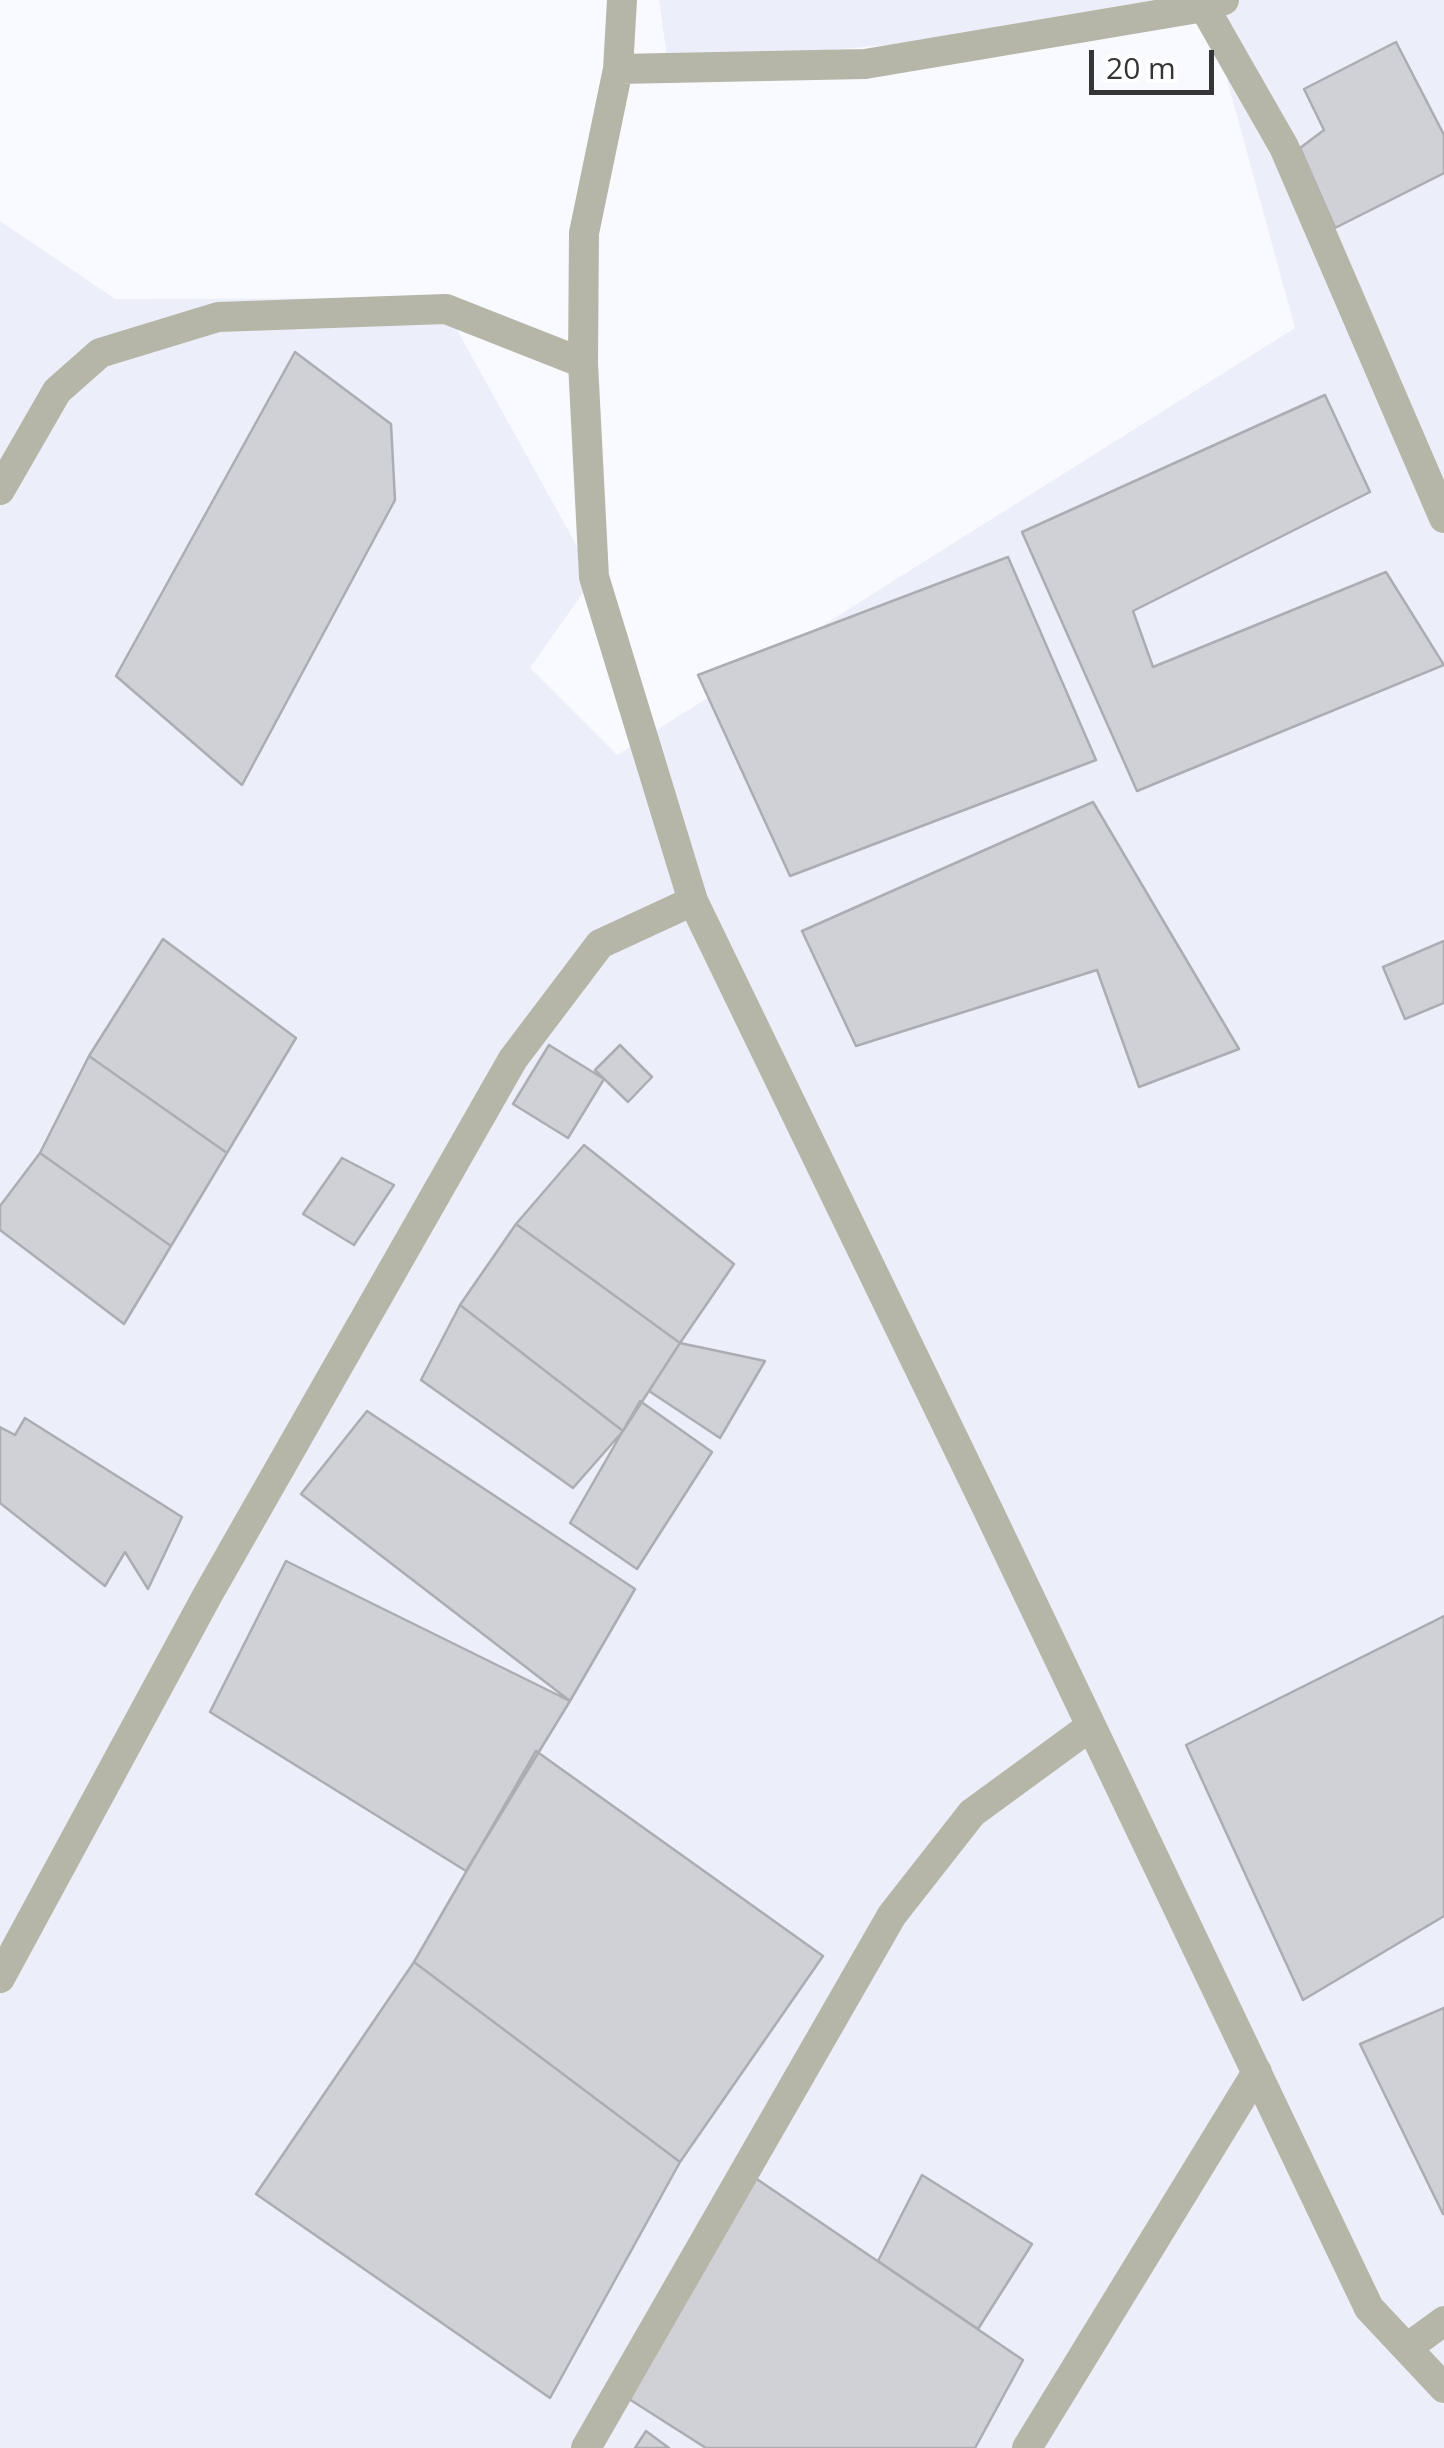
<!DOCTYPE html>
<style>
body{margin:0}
#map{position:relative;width:1444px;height:2448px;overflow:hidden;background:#f9faff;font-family:"Open Sans",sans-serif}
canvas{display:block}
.scale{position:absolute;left:1089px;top:50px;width:125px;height:45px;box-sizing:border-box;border:5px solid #353538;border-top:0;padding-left:12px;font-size:30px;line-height:35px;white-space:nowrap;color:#353538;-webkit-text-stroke:8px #fff;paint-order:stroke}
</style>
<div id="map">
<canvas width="1444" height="2448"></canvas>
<div class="scale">20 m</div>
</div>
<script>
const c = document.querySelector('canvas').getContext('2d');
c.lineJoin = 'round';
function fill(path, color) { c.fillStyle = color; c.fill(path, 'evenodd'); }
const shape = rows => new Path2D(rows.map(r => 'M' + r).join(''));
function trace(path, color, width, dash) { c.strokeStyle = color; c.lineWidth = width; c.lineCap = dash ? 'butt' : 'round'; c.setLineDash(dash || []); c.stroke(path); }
const built = shape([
 [659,0,1444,0,1444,2448,0,2448,0,221,115,299,449,298,446,310,594,577,530,668,617,755,1295,328,1210,17,668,64]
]);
const building = shape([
 [1396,42,1444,135,1444,173,1335,228,1300,148,1324,130,1304,89,1396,42],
 [295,352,391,424,395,500,242,785,116,676,295,352],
 [1325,395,1370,492,1133,611,1153,667,1386,572,1444,665,1137,791,1022,532,1325,395],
 [1008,557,1096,760,790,876,698,675,1008,557],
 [1093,802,1239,1049,1139,1087,1097,970,856,1046,802,931,1093,802],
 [163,939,296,1038,227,1153,89,1056,163,939],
 [1444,941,1444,1003,1405,1019,1383,967,1444,941],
 [549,1045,604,1079,568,1138,513,1104,549,1045],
 [620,1045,652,1077,628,1102,595,1070,620,1045],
 [89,1056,227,1153,171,1246,40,1153,89,1056],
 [584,1145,734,1264,680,1343,516,1224,584,1145],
 [40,1153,171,1246,124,1324,0,1230,0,1206,40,1153],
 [342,1158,394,1185,354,1245,303,1214,342,1158],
 [516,1224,680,1343,623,1431,460,1305,516,1224],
 [460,1305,623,1431,573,1488,421,1380,460,1305],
 [680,1343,765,1361,720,1438,649,1391,680,1343],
 [640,1401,712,1452,637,1569,570,1523,640,1401],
 [367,1411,635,1589,570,1701,301,1494,367,1411],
 [25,1418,182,1517,148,1589,125,1552,105,1586,0,1503,0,1427,15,1435,25,1418],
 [286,1561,570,1701,466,1871,210,1712,286,1561],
 [1444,1616,1444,1916,1303,2000,1186,1745,1444,1616],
 [536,1751,823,1956,680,2162,414,1962,536,1751],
 [414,1962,680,2162,550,2398,256,2194,414,1962],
 [1444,2008,1444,2213,1443,2214,1360,2044,1444,2008],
 [745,2171,1023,2360,975,2448,706,2448,618,2392,745,2171],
 [922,2175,1032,2244,978,2329,878,2261,922,2175],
 [646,2431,669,2448,635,2448,646,2431]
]);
const minor = shape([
 [622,0,618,69,584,233,583,363,594,577,693,901,988,1510,1369,2308,1444,2388],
 [1204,7,1284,147,1444,518],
 [618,69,865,64,1204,7,1224,0],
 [0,490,57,391,100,353,218,317,446,309,583,363],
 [0,1978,207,1596,513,1059,600,944,693,901],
 [1407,2348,1444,2321],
 [586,2448,892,1915,972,1813,1091,1726],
 [1027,2448,1257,2072]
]);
fill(built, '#eceef9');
fill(building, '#d0d1d7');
trace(building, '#acadb3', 2.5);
trace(minor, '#b5b6a8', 30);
</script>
